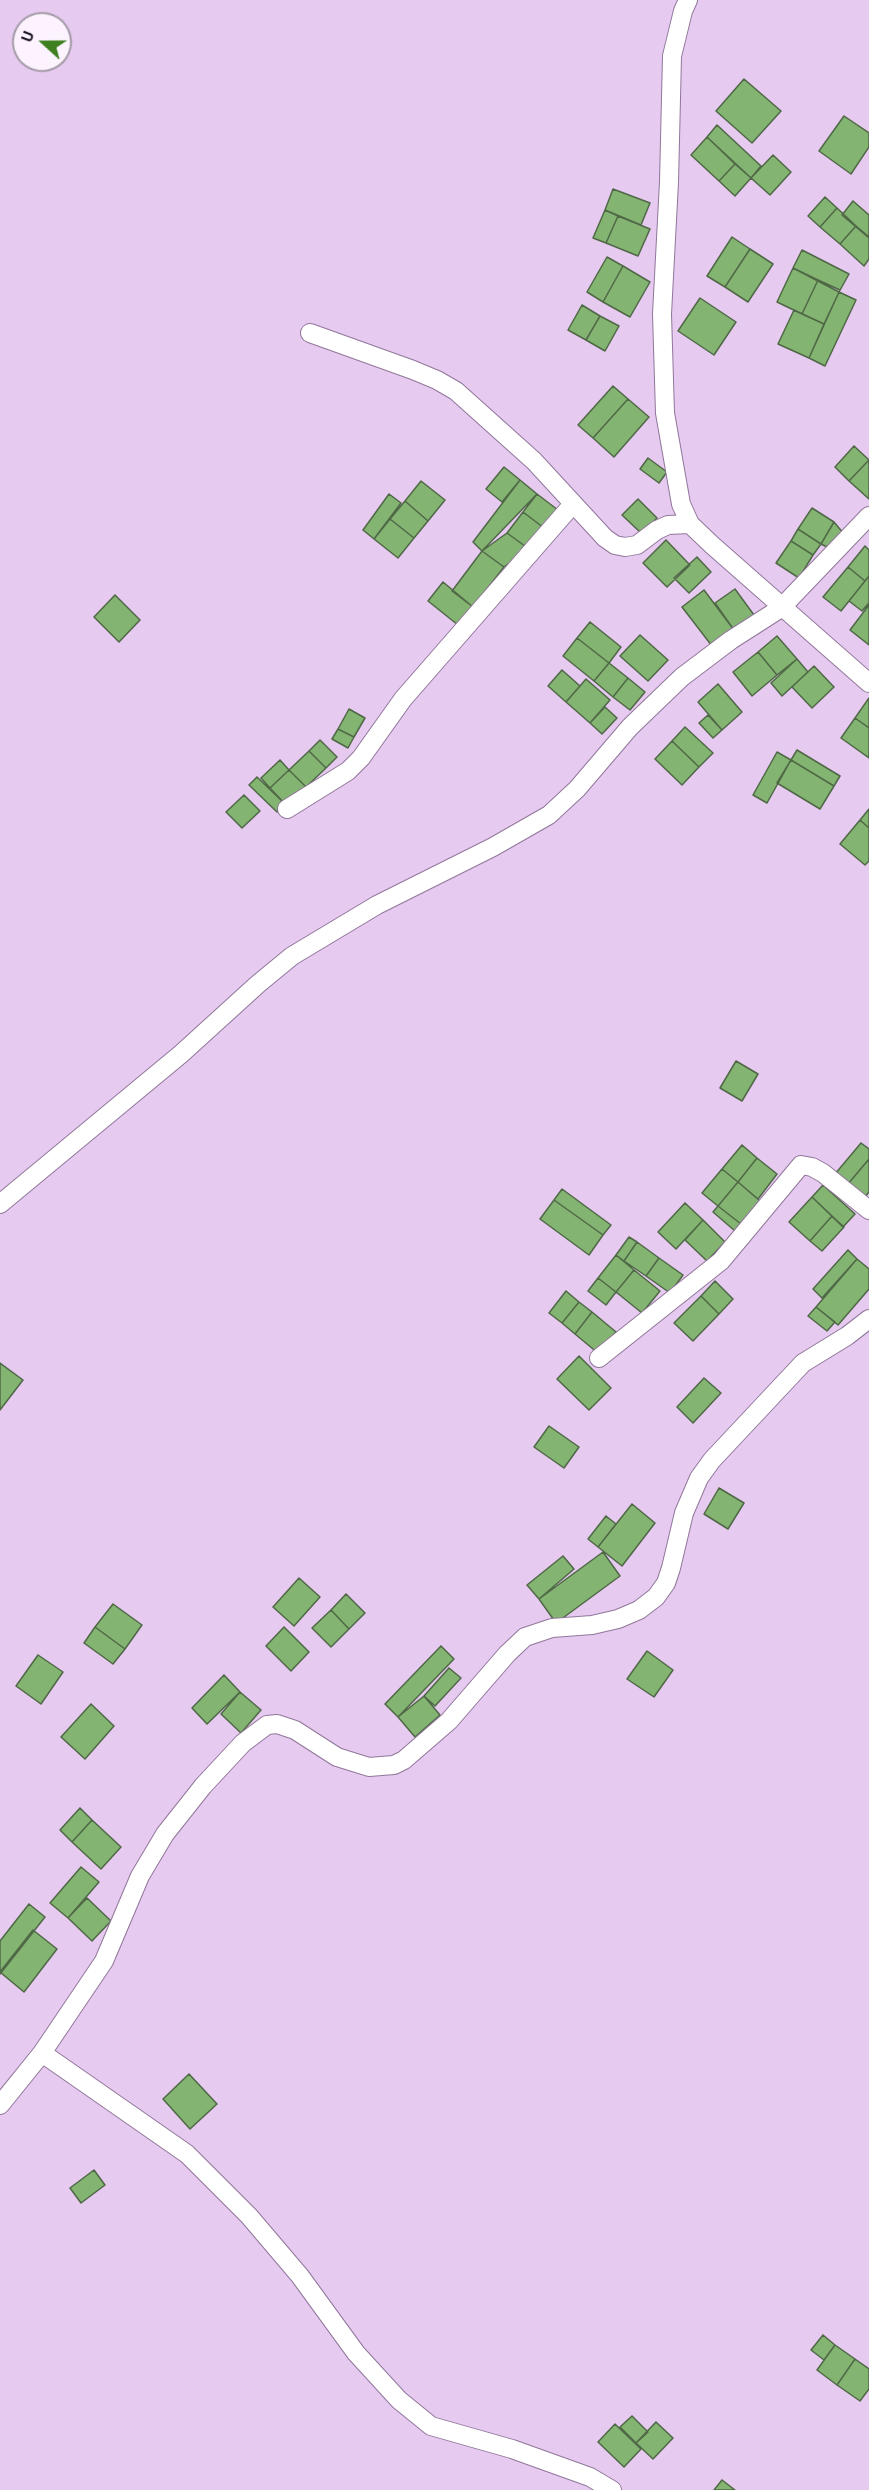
<!DOCTYPE html>
<style>
body{margin:0}
#map{position:relative;width:869px;height:2490px;overflow:hidden;background:#e6caf0;font-family:"Titillium Web",sans-serif}
canvas{display:block}
.north{position:absolute;left:12px;top:12px;width:60px;height:60px;box-sizing:border-box;background:#fcf3ff;border:2px solid #a59ba8;border-radius:50%;rotate:291deg;font-size:16px;font-weight:700;line-height:24px;text-align:center;color:#221725}
.north::after{content:'';display:block;margin:auto;width:21px;height:27px;background:#3e7f1f;clip-path:polygon(50% 0,100% 100%,50% 72%,0 100%)}
</style>
<div id="map">
<canvas width="869" height="2490"></canvas>
<div class="north">U</div>
</div>
<script>
const c = document.querySelector('canvas').getContext('2d');
c.lineJoin = 'round';
function fill(path, color) { c.fillStyle = color; c.fill(path, 'evenodd'); }
const shape = rows => new Path2D(rows.map(r => 'M' + r).join(''));
function trace(path, color, width, dash) { c.strokeStyle = color; c.lineWidth = width; c.lineCap = dash ? 'butt' : 'round'; c.setLineDash(dash || []); c.stroke(path); }
const building = shape([
 [744,79,781,111,752,143,716,111,744,79],
 [844,116,869,133,869,147,851,174,819,151,844,116],
 [717,125,761,166,751,178,707,137,717,125],
 [707,137,735,164,719,181,691,155,707,137],
 [773,155,791,172,770,195,751,178,773,155],
 [735,164,751,178,735,196,719,181,735,164],
 [613,189,650,203,641,225,605,210,613,189],
 [825,197,837,208,820,227,808,216,825,197],
 [853,201,869,215,869,238,842,215,853,201],
 [837,208,856,226,840,244,820,227,837,208],
 [605,210,618,216,606,243,593,238,605,210],
 [618,216,650,229,638,256,606,243,618,216],
 [856,226,869,237,869,259,864,266,840,244,856,226],
 [732,237,750,249,725,287,707,276,732,237],
 [750,249,773,264,748,302,725,287,750,249],
 [802,250,849,274,839,292,793,268,802,250],
 [607,257,623,266,603,302,587,292,607,257],
 [623,266,650,282,630,317,603,302,623,266],
 [793,268,818,280,802,314,777,302,793,268],
 [818,280,840,290,824,324,802,314,818,280],
 [839,292,856,300,825,366,809,358,839,292],
 [700,298,736,322,714,355,678,331,700,298],
 [582,305,600,316,586,340,568,330,582,305],
 [794,310,824,324,809,358,778,344,794,310],
 [600,316,619,326,605,351,586,340,600,316],
 [613,386,628,399,593,438,578,425,613,386],
 [628,399,649,417,614,457,593,438,628,399],
 [854,446,869,460,849,481,835,467,854,446],
 [648,458,667,472,659,483,640,469,648,458],
 [869,460,869,499,849,481,869,460],
 [504,467,520,480,502,502,486,489,504,467],
 [520,480,537,494,482,551,473,542,520,480],
 [421,481,445,500,428,521,405,501,421,481],
 [389,494,401,503,374,539,363,530,389,494],
 [537,494,558,510,544,528,523,512,537,494],
 [638,499,657,518,642,534,622,515,638,499],
 [405,501,428,521,414,538,390,519,405,501],
 [812,508,834,522,821,544,798,529,812,508],
 [523,512,544,528,529,549,507,533,523,512],
 [390,519,414,538,398,558,374,539,390,519],
 [834,522,844,534,829,548,821,544,834,522],
 [798,529,821,544,813,555,791,541,798,529],
 [507,533,529,549,504,567,482,551,507,533],
 [666,540,690,565,667,587,643,563,666,540],
 [791,541,813,555,799,578,776,563,791,541],
 [865,546,869,550,869,576,865,581,848,567,865,546],
 [482,551,504,567,473,607,452,591,482,551],
 [697,557,711,572,689,593,674,578,697,557],
 [848,567,865,581,841,611,823,597,848,567],
 [869,576,869,603,862,611,849,601,869,576],
 [443,582,473,607,458,625,428,601,443,582],
 [735,589,754,615,734,630,715,603,735,589],
 [704,590,734,630,712,646,682,607,704,590],
 [115,595,140,620,119,642,94,617,115,595],
 [869,605,869,645,850,630,869,605],
 [590,622,621,647,609,663,577,638,590,622],
 [640,635,668,660,648,681,620,656,640,635],
 [777,636,797,659,777,675,758,652,777,636],
 [577,638,609,663,594,681,563,656,577,638],
 [758,652,777,675,752,696,733,672,758,652],
 [797,659,808,672,782,696,771,683,797,659],
 [609,663,628,678,613,697,594,681,609,663],
 [814,666,834,687,812,708,792,687,814,666],
 [562,670,580,686,566,702,548,686,562,670],
 [628,678,645,692,630,710,613,697,628,678],
 [586,679,610,700,590,723,566,702,586,679],
 [718,684,742,712,722,730,698,702,718,684],
 [869,698,869,728,855,718,869,698],
 [605,707,617,718,602,734,590,723,605,707],
 [349,709,365,718,354,737,338,729,349,709],
 [708,715,722,730,713,738,699,723,708,715],
 [855,718,869,728,869,758,841,738,855,718],
 [685,727,713,753,699,767,672,741,685,727],
 [338,729,354,737,348,748,332,739,338,729],
 [320,740,337,757,326,768,309,751,320,740],
 [672,741,699,767,682,785,655,759,672,741],
 [797,750,840,776,834,786,791,760,797,750],
 [309,751,326,768,306,787,289,770,309,751],
 [777,752,791,760,767,803,753,795,777,752],
 [280,760,289,770,270,788,261,778,280,760],
 [791,760,834,786,820,809,777,783,791,760],
 [289,770,306,787,287,806,270,788,289,770],
 [257,777,285,804,277,812,249,785,257,777],
 [244,795,260,811,242,828,226,812,244,795],
 [869,809,869,828,860,820,869,809],
 [860,820,869,828,869,861,865,865,840,844,860,820],
 [736,1061,758,1074,742,1101,720,1088,736,1061],
 [861,1143,869,1149,869,1159,848,1184,835,1174,861,1143],
 [742,1145,757,1158,738,1182,722,1169,742,1145],
 [757,1158,777,1174,758,1199,738,1182,757,1158],
 [869,1159,869,1192,864,1198,848,1184,869,1159],
 [722,1169,738,1182,718,1206,702,1193,722,1169],
 [738,1182,760,1201,741,1224,718,1206,738,1182],
 [823,1185,855,1214,843,1227,812,1197,823,1185],
 [562,1189,611,1225,603,1235,554,1200,562,1189],
 [812,1197,832,1216,810,1241,789,1222,812,1197],
 [554,1200,603,1235,589,1255,540,1219,554,1200],
 [685,1203,703,1220,676,1249,658,1232,685,1203],
 [718,1206,741,1224,735,1231,713,1212,718,1206],
 [832,1216,844,1227,822,1251,810,1241,832,1216],
 [703,1220,725,1242,707,1261,685,1240,703,1220],
 [629,1237,637,1242,624,1261,616,1255,629,1237],
 [637,1242,659,1258,646,1276,624,1261,637,1242],
 [848,1250,857,1259,822,1298,813,1289,848,1250],
 [616,1255,634,1270,616,1292,598,1278,616,1255],
 [659,1258,683,1275,670,1293,646,1276,659,1258],
 [857,1259,869,1269,869,1289,838,1325,816,1307,857,1259],
 [634,1270,660,1291,642,1313,616,1292,634,1270],
 [598,1278,616,1292,606,1305,588,1291,598,1278],
 [715,1281,733,1299,719,1314,701,1296,715,1281],
 [566,1291,579,1302,562,1323,549,1313,566,1291],
 [701,1296,719,1314,693,1341,674,1323,701,1296],
 [579,1302,592,1312,575,1334,562,1323,579,1302],
 [816,1307,835,1322,827,1331,808,1316,816,1307],
 [592,1312,616,1332,599,1354,575,1334,592,1312],
 [579,1356,611,1388,589,1410,557,1379,579,1356],
 [0,1363,23,1380,0,1410,0,1363],
 [704,1378,721,1393,693,1423,677,1407,704,1378],
 [549,1426,579,1447,564,1468,534,1447,549,1426],
 [719,1488,744,1503,728,1529,704,1514,719,1488],
 [632,1504,655,1523,622,1566,598,1547,632,1504],
 [606,1516,616,1524,598,1547,588,1539,606,1516],
 [603,1552,620,1576,556,1623,539,1599,603,1552],
 [563,1556,574,1569,539,1599,527,1585,563,1556],
 [299,1578,320,1597,294,1626,273,1607,299,1578],
 [346,1594,365,1613,349,1629,331,1610,346,1594],
 [113,1604,142,1625,125,1649,95,1627,113,1604],
 [331,1610,349,1629,331,1647,312,1628,331,1610],
 [95,1627,125,1649,113,1664,84,1643,95,1627],
 [284,1627,309,1652,291,1671,266,1646,284,1627],
 [441,1646,454,1659,398,1717,385,1704,441,1646],
 [647,1651,673,1670,654,1697,627,1679,647,1651],
 [38,1655,63,1672,41,1704,16,1686,38,1655],
 [449,1668,461,1678,435,1706,424,1696,449,1668],
 [224,1675,240,1692,207,1724,192,1708,224,1675],
 [240,1692,261,1710,241,1733,221,1714,240,1692],
 [424,1696,440,1715,415,1737,398,1717,424,1696],
 [91,1704,114,1726,85,1759,61,1737,91,1704],
 [80,1808,92,1820,72,1842,60,1830,80,1808],
 [92,1820,121,1847,101,1869,72,1842,92,1820],
 [81,1867,99,1882,68,1918,50,1903,81,1867],
 [87,1898,111,1921,92,1941,68,1918,87,1898],
 [29,1904,45,1917,0,1974,0,1941,29,1904],
 [33,1930,57,1949,24,1992,0,1972,33,1930],
 [189,2074,217,2104,190,2129,163,2099,189,2074],
 [94,2170,105,2185,81,2203,70,2188,94,2170],
 [823,2335,835,2345,824,2360,811,2350,823,2335],
 [835,2345,855,2359,837,2385,817,2370,835,2345],
 [855,2359,869,2369,869,2389,860,2401,837,2385,855,2359],
 [632,2416,648,2432,636,2443,620,2427,632,2416],
 [656,2422,673,2438,653,2459,636,2443,656,2422],
 [615,2424,641,2449,624,2467,598,2442,615,2424],
 [722,2480,735,2490,714,2490,722,2480]
]);
const minor = shape([
 [688,0,683,11,672,56,669,182,662,314,665,413,681,504,690,524,712,545,869,683],
 [310,333,413,370,437,380,456,391,534,461,605,538,615,545,625,547,637,545,657,530,668,525,690,524],
 [287,809,348,771,361,758,403,699,573,504],
 [0,1204,181,1054,258,984,292,956,377,905,493,847,549,815,577,789,630,727,682,677,731,640,781,608,869,516],
 [599,1358,721,1261,801,1165,812,1167,823,1173,869,1210],
 [42,2053,187,2154,249,2216,300,2276,356,2353,399,2400,431,2426,512,2449,590,2477,612,2490],
 [0,2105,42,2053,104,1961,140,1876,165,1834,203,1786,243,1743,267,1725,277,1724,295,1730,337,1757,369,1767,394,1765,404,1760,449,1721,507,1654,525,1637,552,1628,592,1625,618,1619,639,1610,656,1597,666,1583,671,1568,684,1513,699,1478,712,1460,803,1363,847,1336,869,1319]
]);
fill(building, '#84b472');
trace(building, '#4f6846', 1.5);
trace(minor, '#91779a', 20);
trace(minor, '#fff', 18);
</script>
